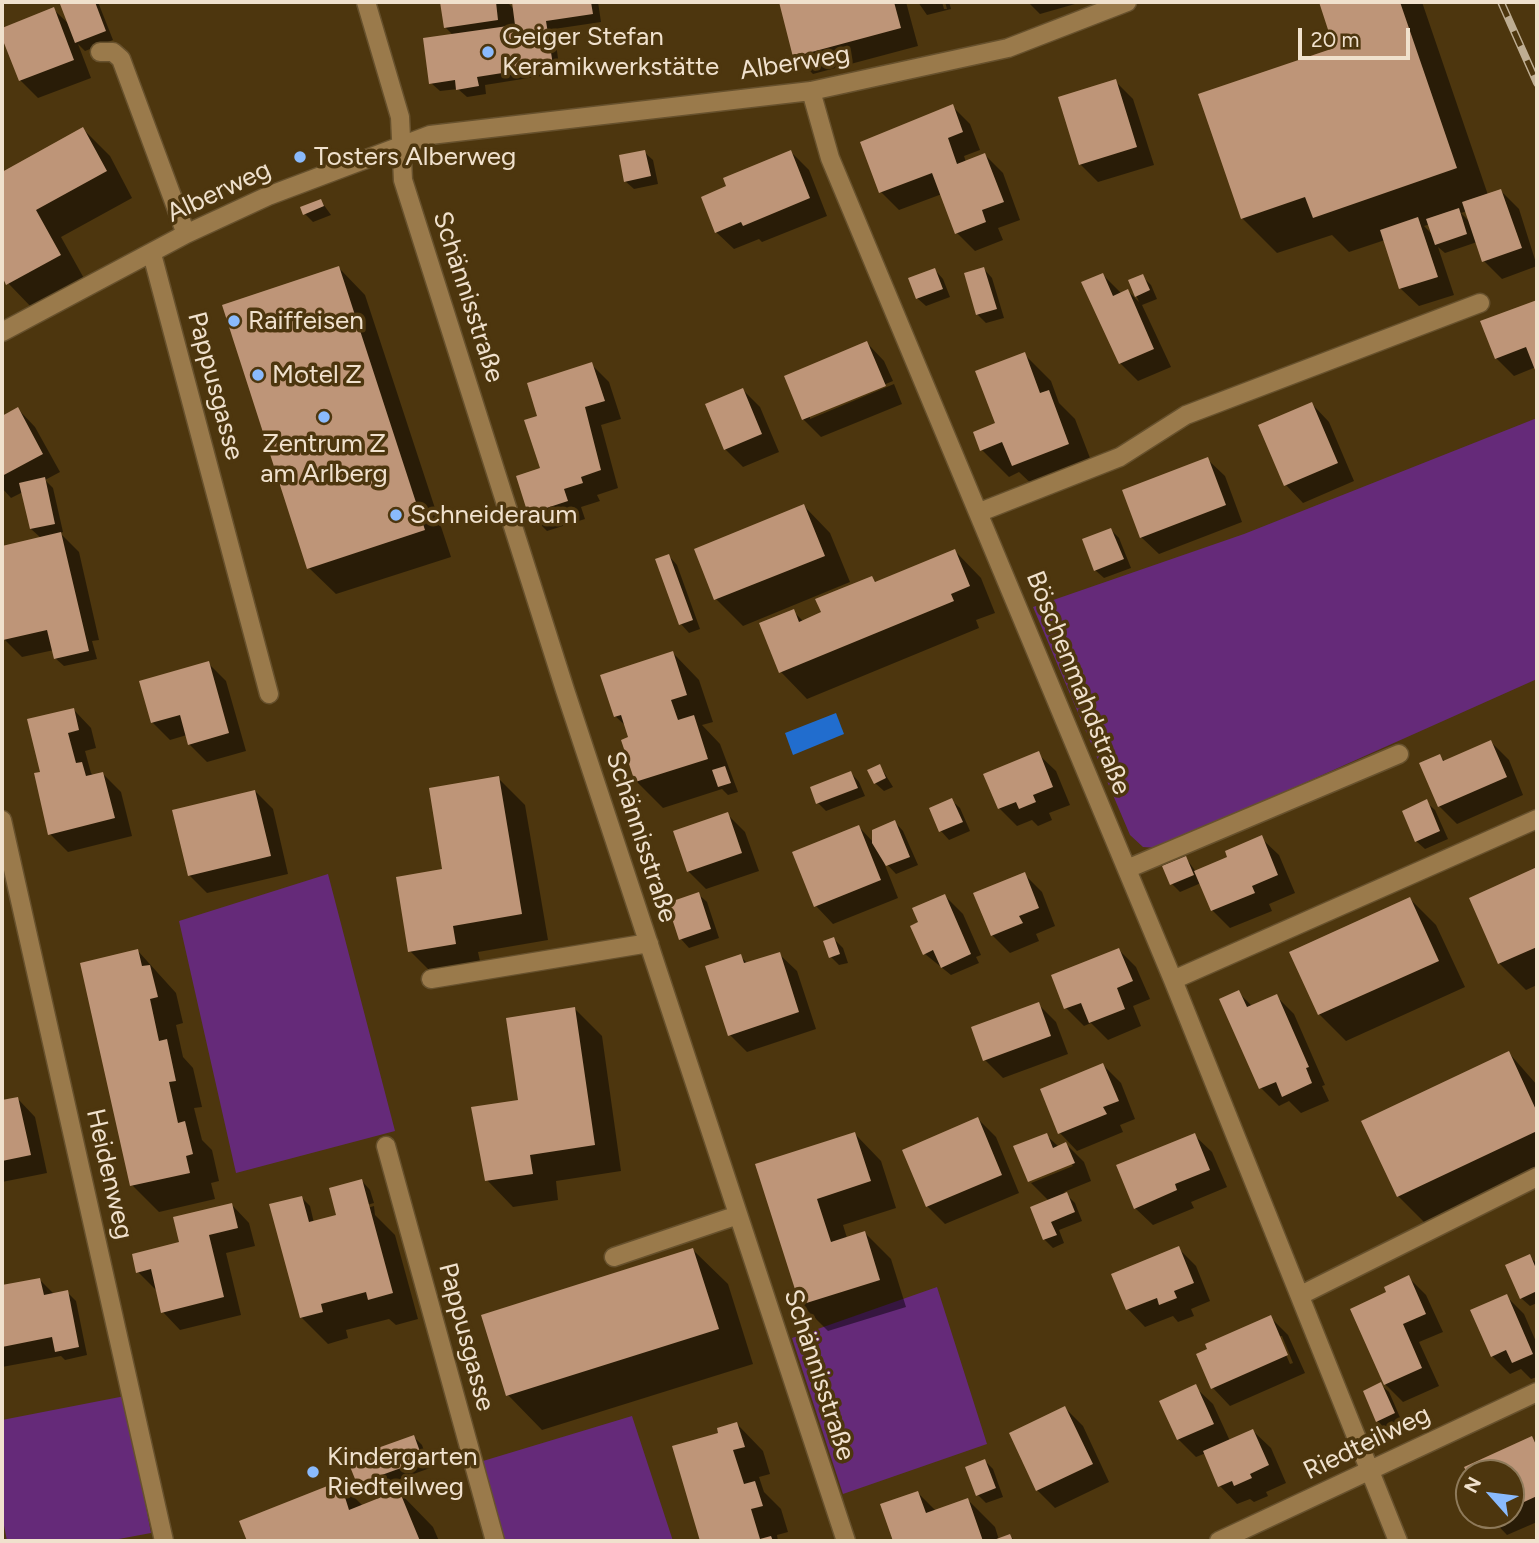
<!DOCTYPE html>
<meta charset="utf-8">
<style>
body{margin:0}
#map{position:relative;width:1539px;height:1543px;overflow:hidden;background:#4d360e;font-family:Figtree,sans-serif}
canvas{display:block}
.frame{position:absolute;inset:0;border:4px solid #f0e1cd;pointer-events:none}
.north{position:absolute;left:1455px;top:1459px;width:70px;height:70px;box-sizing:border-box;background:#4d360e;border:2px solid #8e7a5a;border-radius:50%;rotate:298deg;font-size:19px;font-weight:700;line-height:28px;text-align:center;color:#f0e1cd}
.north::after{content:'';display:block;margin:auto;width:24px;height:32px;background:#8abafc;clip-path:polygon(50% 0,100% 100%,50% 72%,0 100%)}
.scale{position:absolute;left:1298px;top:28px;width:112px;height:32px;box-sizing:border-box;border:4px solid #f0e1cd;border-top:0;padding-left:9px;font-size:21px;line-height:24px;white-space:nowrap;color:#f0e1cd;-webkit-text-stroke:5px #4d360e;paint-order:stroke}
</style>
<div id="map">
<canvas width="1539" height="1543"></canvas>
<div class="frame"></div>
<div class="north">N</div>
<div class="scale">20 m</div>
</div>
<script>
const c = document.querySelector('canvas').getContext('2d');
c.lineJoin = 'round';
function fill(path, color) { c.fillStyle = color; c.fill(path, 'evenodd'); }
const shape = rows => new Path2D(rows.map(r => 'M' + r).join(''));
function trace(path, color, width, dash) { c.strokeStyle = color; c.lineWidth = width; c.lineCap = dash ? 'butt' : 'round'; c.setLineDash(dash || []); c.stroke(path); }
function write(font, color, halo, rows, align = 'center') {
  c.font = font + ' Figtree,sans-serif'; c.lineWidth = 7; c.setLineDash([]); c.textBaseline = 'middle'; c.strokeStyle = halo; c.fillStyle = color; for (const [text, x, y, turn = 0] of rows) {
    c.save(); c.translate(x, y); c.rotate((+turn || 0) * Math.PI / 180); c.textAlign = isNaN(turn) ? turn : align; if (halo) c.strokeText(text, 0, 0); c.fillText(text, 0, 0); c.restore();
  }
}
const green = shape([
 [1537,418,1537,679,1159,848,1143,847,1130,835,1033,607,1244,534],
 [328,874,395,1131,236,1173,179,921],
 [937,1287,987,1444,843,1494,792,1338],
 [125,1396,151,1533,108,1541,7,1541,2,1515,2,1420],
 [632,1416,673,1541,505,1541,483,1461]
]);
const water = shape([
 [836,713,844,734,793,755,785,733]
]);
const shadow = shape([
 [71,2,98,2,113,40,85,51,78,44,91,78,38,98,20,80,2,30,54,10,70,25,62,5],
 [442,2,507,2,514,9,513,2,598,2,601,22,554,29,560,73,485,85,486,94,467,97,458,89,440,91,431,83,453,35,446,28],
 [780,2,906,2,918,46,813,74,795,56],
 [918,2,942,2,944,9,947,9,945,2,949,2,951,9,927,15],
 [1028,2,1082,2,1040,14],
 [1320,2,1422,2,1488,195,1501,191,1519,209,1537,266,1502,279,1484,261,1477,242,1445,253,1438,247,1454,295,1419,306,1401,289,1385,240,1349,252,1332,235,1277,253,1242,218,1336,49],
 [1467,211,1470,222,1461,213],
 [1430,224,1433,235,1424,226],
 [1115,81,1133,99,1154,165,1098,182,1080,164],
 [952,106,970,124,980,150,964,156,966,162,985,155,1003,173,1020,220,998,228,1003,240,975,251,957,233,942,194,899,210,881,192,862,143],
 [83,129,110,156,132,198,61,237,86,282,34,310,8,283,2,272,2,174],
 [644,152,653,160,658,184,634,189,625,181],
 [791,152,809,170,827,216,762,242,759,239,734,249,716,232,728,187],
 [321,201,331,215,313,222,305,214],
 [339,268,365,295,451,557,336,594,309,568],
 [984,269,992,278,1004,318,986,323,977,314],
 [935,270,943,279,950,297,926,306,917,298],
 [1103,275,1121,293,1128,291,1139,302,1130,281,1142,276,1151,285,1157,299,1142,305,1171,367,1138,381,1120,363],
 [1537,301,1537,371,1536,367,1514,376,1496,358,1482,322],
 [867,343,884,361,893,381,810,415,810,419,894,384,902,404,821,437,803,419],
 [1024,354,1051,381,1059,403,1075,419,1095,471,1040,492,1019,472,1009,477,982,450,997,424],
 [591,364,609,382,621,419,601,425,618,488,597,495,600,501,581,507,585,519,547,531,529,513,542,469,539,417],
 [743,390,760,407,779,452,743,467,725,449],
 [1312,404,1329,422,1354,481,1303,503,1286,485],
 [18,409,35,427,60,472,45,480,53,488,63,532,60,533,79,552,99,640,92,641,97,659,64,666,55,658,54,650,22,657,5,640,2,628,2,548,41,538,31,529,23,492,11,498,2,488,2,418],
 [1207,459,1225,476,1242,522,1159,554,1141,537],
 [804,506,830,533,850,582,743,626,716,599],
 [1111,530,1119,538,1131,568,1104,578,1095,570],
 [955,551,981,578,995,613,976,620,979,628,807,699,781,672,793,611,804,622,823,613,871,578,877,583],
 [669,556,677,565,700,629,689,633,681,624,657,560],
 [673,653,699,680,713,722,702,725,720,744,738,792,728,795,722,789,663,808,636,781,630,738,627,727,615,716],
 [208,663,226,681,246,751,207,762,189,744,187,735,170,740,152,722],
 [74,710,91,728,96,748,85,751,91,773,94,776,103,774,121,792,132,836,68,852,50,834,42,773],
 [1491,742,1509,760,1523,795,1457,824,1439,806,1439,756,1446,762],
 [1038,754,1056,771,1070,805,1049,813,1052,820,1038,826,1032,820,1017,826,999,808],
 [880,766,893,787,884,791,875,783],
 [851,773,859,782,865,796,826,811,818,803],
 [498,778,525,805,548,940,478,952,482,970,437,978,410,951,444,870],
 [255,791,273,809,288,874,207,893,189,875],
 [951,800,960,808,970,831,949,840,941,831,931,809],
 [1426,802,1435,810,1448,839,1425,849,1416,841],
 [727,814,745,832,759,871,706,889,688,871],
 [895,822,903,831,918,865,896,874,883,860,898,898,833,924,816,906,859,827,874,843],
 [1261,838,1279,855,1295,893,1269,904,1272,911,1230,928,1212,910,1201,883,1180,892,1172,884,1186,858,1196,872,1229,858],
 [1537,869,1537,985,1526,990,1499,963,1471,899],
 [1024,874,1042,892,1055,926,1036,934,1039,941,1010,953,992,935],
 [698,894,707,902,719,938,689,948,681,939],
 [945,896,963,914,981,955,976,957,979,963,951,975,925,954,920,923],
 [1410,899,1436,925,1465,987,1346,1041,1319,1014],
 [834,939,843,948,848,963,839,965,831,957],
 [1119,950,1136,967,1150,999,1133,1006,1141,1026,1108,1040,1091,1023,1084,1026,1066,1008],
 [138,951,176,993,183,1023,176,1025,183,1057,193,1068,202,1107,194,1108,202,1140,212,1150,219,1181,211,1183,215,1199,159,1212,132,1185],
 [779,954,797,971,816,1029,747,1052,730,1035,740,956,748,964],
 [1238,992,1253,1007,1276,996,1294,1014,1325,1085,1322,1086,1329,1101,1301,1113,1289,1101,1279,1106,1261,1088],
 [1038,1004,1056,1022,1068,1054,1003,1078,985,1060,973,1028],
 [575,1009,602,1036,621,1171,556,1181,558,1200,513,1207,487,1180,520,1102],
 [1509,1053,1537,1085,1537,1170,1425,1223,1398,1196],
 [1103,1065,1121,1083,1135,1119,1120,1125,1123,1132,1077,1151,1060,1133],
 [18,1099,35,1117,47,1173,2,1182,2,1102],
 [978,1119,996,1137,1019,1193,945,1224,927,1206,904,1150],
 [855,1134,881,1161,896,1208,843,1225,847,1238,865,1233,891,1259,906,1307,828,1331,801,1304,758,1165],
 [1046,1135,1059,1147,1066,1144,1084,1162,1091,1181,1064,1192,1075,1203,1082,1221,1059,1230,1064,1243,1053,1248,1044,1239,1049,1201,1031,1183,1073,1166,1071,1163,1029,1180],
 [1194,1135,1212,1152,1227,1187,1191,1202,1194,1208,1153,1225,1135,1208],
 [362,1181,370,1190,374,1203,341,1212,341,1216,374,1206,375,1215,395,1235,418,1319,396,1325,389,1319,346,1330,348,1338,328,1344,301,1317,271,1206,302,1198,310,1206,314,1223,338,1216,331,1190],
 [232,1205,249,1223,255,1246,226,1253,241,1315,180,1330,163,1312,156,1290,138,1272],
 [1178,1248,1196,1266,1210,1301,1191,1309,1194,1316,1178,1322,1173,1316,1145,1327,1128,1309,1113,1275],
 [693,1250,728,1284,753,1364,542,1430,508,1395],
 [1529,1256,1537,1264,1537,1303,1530,1306,1521,1298],
 [1408,1277,1426,1295,1443,1332,1419,1342,1439,1386,1403,1402,1386,1385,1402,1422,1386,1429,1377,1421,1381,1385,1389,1392,1352,1310,1389,1293],
 [40,1280,55,1295,67,1292,76,1301,87,1355,65,1360,61,1356,2,1367,2,1287],
 [1506,1296,1524,1314,1537,1344,1537,1377,1531,1379,1521,1369,1510,1374,1492,1356],
 [1270,1317,1288,1335,1305,1373,1230,1406,1213,1388],
 [1278,1336,1282,1336,1293,1363,1290,1364],
 [1195,1387,1213,1404,1230,1441,1253,1431,1271,1448,1286,1483,1266,1492,1268,1496,1254,1502,1250,1499,1237,1504,1220,1486,1206,1453,1196,1457,1178,1439],
 [1065,1408,1083,1426,1109,1482,1055,1508,1037,1490],
 [737,1424,763,1451,770,1474,759,1477,764,1492,781,1509,788,1532,777,1535,778,1541,702,1541,674,1448,720,1434],
 [414,1437,422,1445,430,1468,367,1491,358,1483],
 [1532,1438,1537,1444,1537,1522,1507,1535,1488,1515,1511,1515,1511,1473,1469,1473,1467,1468],
 [985,1461,993,1469,1003,1497,986,1503,978,1495],
 [340,1483,363,1506,399,1492,433,1527,439,1541,249,1541,241,1522],
 [918,1493,936,1511,968,1500,995,1527,999,1540,1010,1536,1015,1541,895,1541,882,1505]
]);
const building = shape([
 [66,2,95,2,106,31,75,43,60,4],
 [440,2,496,2,498,20,444,28],
 [512,2,591,2,593,14,546,21,553,65,477,77,479,86,456,90,455,80,429,84,423,38,515,25],
 [779,2,894,2,901,28,793,57],
 [1319,2,1400,2,1457,168,1313,218,1305,197,1241,219,1198,94,1334,48],
 [54,7,74,60,19,81,2,38,2,28],
 [1116,79,1137,147,1079,165,1058,97],
 [953,104,963,132,948,138,957,164,985,153,1004,202,982,210,986,222,955,234,932,173,879,193,860,142],
 [83,127,107,171,36,210,61,255,6,285,2,276,2,172],
 [645,150,651,176,624,182,619,155],
 [791,150,810,198,743,226,741,222,715,233,701,197,726,186,723,178],
 [1501,189,1522,248,1482,262,1462,202],
 [321,199,324,206,303,215,300,207],
 [1459,208,1467,234,1435,245,1426,219],
 [1418,217,1438,277,1399,289,1380,230],
 [339,266,425,530,307,569,222,305],
 [984,267,997,309,976,315,964,273],
 [935,268,943,289,916,299,908,278],
 [1103,273,1113,296,1128,289,1154,349,1119,364,1081,282],
 [1143,274,1150,290,1135,297,1128,280],
 [1537,300,1537,375,1526,347,1495,359,1480,321],
 [867,341,886,386,802,420,784,376],
 [1025,352,1040,393,1049,390,1069,444,1012,466,1002,442,980,451,973,432,995,423,975,371],
 [592,362,605,401,585,407,601,470,581,477,583,483,564,489,568,501,528,514,516,476,540,468,524,420,537,416,527,383],
 [743,388,762,434,724,450,705,404],
 [1312,402,1338,463,1284,486,1258,425],
 [18,407,43,454,2,476,2,416],
 [1208,457,1226,505,1140,538,1122,490],
 [45,477,55,524,30,529,19,483],
 [804,504,825,556,714,600,694,549],
 [1111,528,1124,559,1094,571,1082,539],
 [61,532,89,651,54,659,47,630,3,640,2,546],
 [955,549,970,586,951,594,954,601,779,673,759,623,794,609,799,622,821,612,815,599,872,576,875,582],
 [669,554,693,620,679,625,655,559],
 [673,651,687,695,671,700,678,720,694,715,708,759,635,782,621,740,628,737,621,715,614,717,600,675],
 [209,661,229,733,188,745,180,715,151,723,139,681],
 [74,708,79,730,68,733,76,763,82,762,86,776,103,772,115,818,48,835,34,773,40,772,27,719],
 [1491,740,1507,777,1438,807,1419,763,1440,754,1443,761],
 [1039,751,1053,787,1033,795,1036,802,1019,809,1016,802,998,809,983,774],
 [880,764,886,778,874,784,867,770],
 [725,766,731,783,718,787,712,770],
 [851,771,858,788,816,804,810,787],
 [499,776,522,914,453,926,456,944,408,952,396,877,442,869,429,788],
 [255,790,271,856,188,876,172,810],
 [952,798,963,822,939,832,929,808],
 [1427,799,1440,831,1415,842,1402,811],
 [728,812,742,853,687,872,673,831],
 [895,820,910,857,886,866,872,843,872,830],
 [859,825,881,880,814,907,792,852],
 [1262,835,1278,875,1252,886,1255,893,1211,911,1194,871,1227,857,1225,851],
 [1186,856,1194,875,1170,885,1162,866],
 [1537,867,1537,947,1498,964,1469,898],
 [1025,872,1039,908,1019,916,1023,923,991,936,973,893],
 [699,892,711,929,679,940,667,903],
 [945,894,971,954,941,968,933,950,923,955,910,926,918,922,912,908],
 [1410,897,1439,961,1318,1015,1289,952],
 [834,937,840,954,829,958,823,941],
 [1119,948,1133,981,1117,988,1125,1009,1089,1023,1081,1003,1064,1009,1051,975],
 [138,949,142,966,150,965,158,997,150,999,159,1041,167,1039,176,1081,169,1082,178,1123,185,1121,193,1154,186,1156,190,1173,130,1186,80,963],
 [780,952,799,1012,728,1036,705,966,741,954,744,963],
 [1239,990,1247,1007,1277,994,1309,1067,1306,1068,1312,1083,1282,1097,1276,1082,1259,1089,1219,999],
 [1039,1002,1051,1036,983,1061,971,1027],
 [575,1007,595,1145,530,1155,533,1174,485,1181,471,1107,518,1100,506,1018],
 [1509,1051,1537,1112,1537,1131,1397,1197,1361,1121],
 [1103,1063,1119,1101,1103,1107,1107,1114,1058,1134,1040,1089],
 [18,1097,31,1155,2,1161,2,1100],
 [978,1117,1002,1175,926,1207,902,1150],
 [855,1132,871,1181,817,1199,831,1242,865,1231,880,1280,800,1305,755,1164],
 [1047,1133,1053,1148,1066,1142,1075,1163,1028,1182,1013,1146],
 [1195,1133,1210,1170,1175,1184,1177,1190,1134,1209,1116,1165],
 [362,1179,393,1293,368,1300,366,1292,321,1304,323,1312,300,1318,269,1204,302,1196,309,1222,336,1215,329,1188],
 [1067,1192,1075,1212,1051,1222,1057,1235,1043,1240,1030,1207],
 [232,1203,238,1228,209,1235,224,1297,161,1313,151,1269,136,1273,132,1254,179,1242,173,1217],
 [1179,1246,1194,1283,1174,1291,1177,1298,1159,1305,1157,1298,1126,1310,1111,1274],
 [693,1248,719,1329,506,1396,481,1315],
 [1530,1254,1537,1271,1537,1291,1520,1299,1505,1265],
 [1409,1275,1426,1314,1403,1324,1422,1368,1384,1385,1350,1309,1386,1292,1384,1287],
 [40,1278,44,1295,68,1290,79,1347,55,1352,52,1337,2,1347,2,1285],
 [1507,1294,1533,1354,1512,1363,1506,1350,1491,1357,1470,1310],
 [1271,1315,1288,1355,1211,1389,1196,1354,1207,1349,1205,1344],
 [1381,1382,1395,1413,1376,1422,1363,1391],
 [1196,1384,1214,1424,1177,1440,1159,1401],
 [1065,1406,1093,1464,1036,1491,1009,1433],
 [737,1422,745,1447,733,1450,744,1484,755,1481,763,1506,751,1509,760,1539,771,1536,773,1541,700,1541,672,1446,718,1433,717,1428],
 [1253,1429,1269,1465,1250,1474,1252,1478,1234,1486,1232,1481,1218,1487,1203,1451],
 [414,1435,423,1460,357,1484,347,1459],
 [1532,1436,1537,1447,1537,1496,1511,1508,1511,1473,1469,1473,1469,1477,1464,1467],
 [985,1459,996,1488,976,1496,965,1467],
 [340,1481,349,1510,399,1490,420,1541,247,1541,239,1521],
 [918,1491,926,1513,968,1498,983,1541,893,1541,880,1504],
 [1010,1534,1013,1541,991,1541]
]);
const minor = shape([
 [366,2,400,117,403,180,565,690,846,1541],
 [100,52,113,52,121,59,186,234],
 [811,91,830,158,1173,980,1398,1541],
 [152,254,269,694],
 [2,332,186,234,268,196,430,135,811,91,1008,48,1127,2],
 [980,512,1120,457,1186,415,1480,303],
 [2,820,164,1541],
 [1127,869,1399,754],
 [431,979,649,943],
 [1173,980,1537,819],
 [386,1146,495,1541],
 [614,1257,738,1215],
 [1301,1295,1537,1177],
 [1219,1541,1537,1392]
]);
const rail = shape([
 [1501,2,1537,83]
]);
const markers = [
 [488,52,7,"#8abafc"],
 [300,157,7,"#8abafc"],
 [234,321,7,"#8abafc"],
 [258,375,7,"#8abafc"],
 [324,417,7,"#8abafc"],
 [396,515,7,"#8abafc"],
 [313,1472,7,"#8abafc"]
];
const poiNames = [
 ["Geiger Stefan",502,37],
 ["Keramikwerkstätte",502,67],
 ["Tosters Alberweg",314,157],
 ["Raiffeisen",248,321],
 ["Motel Z",272,375],
 ["Zentrum Z",324,444,"center"],
 ["am Arlberg",324,474,"center"],
 ["Schneideraum",410,515],
 ["Kindergarten",327,1457],
 ["Riedteilweg",327,1487]
];
const streetNames = [
 ["Alberweg",795,63,-9],
 ["Alberweg",219,192,-25],
 ["Schännisstraße",468,297,72],
 ["Pappusgasse",215,386,75],
 ["Böschenmahdstraße",1078,683,68],
 ["Schännisstraße",641,837,72],
 ["Heidenweg",109,1174,77],
 ["Pappusgasse",466,1337,75],
 ["Schännisstraße",819,1375,72],
 ["Riedteilweg",1367,1443,-26]
];
fill(green, '#652a79');
fill(water, '#216dce');
fill(shadow, '#0007');
fill(building, '#be9578');
trace(minor, '#67512d', 21);
trace(minor, '#9a7a4b', 18);
trace(rail, '#bead92', 8);
trace(rail, '#4d360e', 5, [16]);
for (const [x, y, r, color] of markers) { const dot = new Path2D(); dot.arc(x, y, r, 0, 2 * Math.PI); c.fillStyle = color; c.fill(dot); trace(dot, '#4d360e', 2.5); }
write('26px', '#f0e1cd', '#4d360e', poiNames, 'left');
write('26px', '#f0e1cd', '#4d360e', streetNames);
</script>
